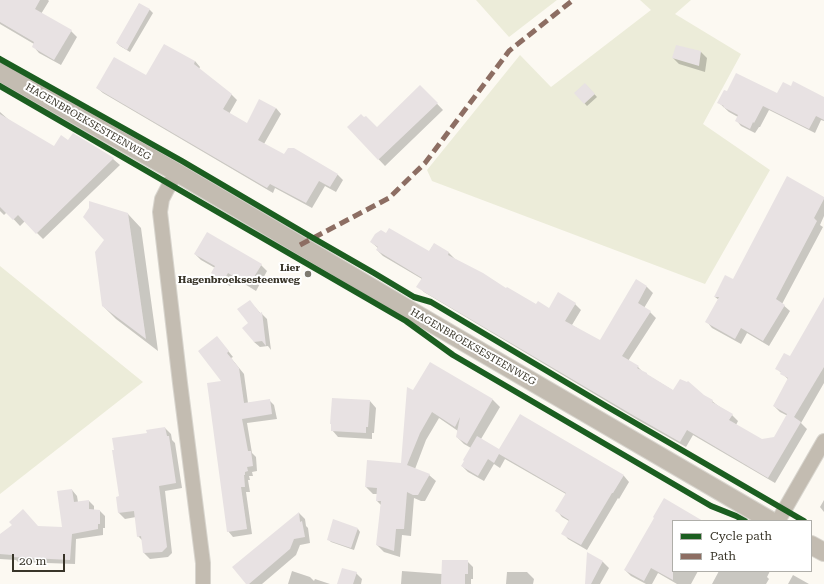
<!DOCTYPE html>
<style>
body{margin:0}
#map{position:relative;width:824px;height:584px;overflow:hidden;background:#fcf9f2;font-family:"Roboto Serif",serif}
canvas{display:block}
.legend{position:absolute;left:672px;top:520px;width:140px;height:52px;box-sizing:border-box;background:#fff;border:1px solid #afaea9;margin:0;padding:5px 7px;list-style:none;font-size:12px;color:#383428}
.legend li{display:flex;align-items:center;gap:8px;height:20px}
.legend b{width:20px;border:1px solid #afaea9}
.scale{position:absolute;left:12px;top:554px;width:53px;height:18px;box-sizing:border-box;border:2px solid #383428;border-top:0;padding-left:5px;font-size:12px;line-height:14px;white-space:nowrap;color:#383428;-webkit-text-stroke:3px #fff;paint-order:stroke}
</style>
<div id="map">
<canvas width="824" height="584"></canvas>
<ul class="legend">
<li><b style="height:5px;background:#1b5e20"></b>Cycle path</li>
<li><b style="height:5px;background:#8d6e63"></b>Path</li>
</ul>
<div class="scale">20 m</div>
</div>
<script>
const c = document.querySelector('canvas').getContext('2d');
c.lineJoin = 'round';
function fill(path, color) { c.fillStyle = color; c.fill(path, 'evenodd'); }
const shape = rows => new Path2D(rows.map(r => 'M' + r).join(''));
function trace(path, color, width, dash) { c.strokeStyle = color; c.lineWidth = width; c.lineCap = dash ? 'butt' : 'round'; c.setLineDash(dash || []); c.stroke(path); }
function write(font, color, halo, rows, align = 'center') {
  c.font = font + ' "Roboto Serif",serif'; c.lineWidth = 4; c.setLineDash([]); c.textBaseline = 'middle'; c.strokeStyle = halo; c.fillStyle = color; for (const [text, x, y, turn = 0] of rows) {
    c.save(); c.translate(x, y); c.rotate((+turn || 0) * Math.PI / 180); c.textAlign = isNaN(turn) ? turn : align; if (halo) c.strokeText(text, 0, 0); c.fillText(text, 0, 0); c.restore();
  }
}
const green = shape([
 [476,0,557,0,509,37],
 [640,0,691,0,675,14,741,54,703,124,770,170,705,284,432,181,427,170,520,55,551,87,651,10],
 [0,266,143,382,0,494]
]);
const shadow = shape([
 [0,0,48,0,49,1,41,14,71,31,77,37,61,65,39,53,33,46,34,44,0,24],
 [139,4,150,10,153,13,130,52,120,46,117,43],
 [701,52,707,58,705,72,679,64,673,58],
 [195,61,200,67,199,69,231,94,237,100,229,114,247,125,276,108,281,114,264,144,285,156,294,149,338,175,343,180,336,192,325,186,312,208,275,188,273,193,103,93,97,88,146,76],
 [585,84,597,97,587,106,575,93],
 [420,86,443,110,385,166,348,127,377,128],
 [791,87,824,98,824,121,821,120,815,133,769,110,760,127,759,127,755,133,741,126,736,120,738,117,729,112,718,102,778,94],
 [0,112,9,120,54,148,69,141,73,135,113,159,120,165,43,239,25,221,20,226,7,212,4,215,0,211],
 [824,198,824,216,820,225,823,227,782,304,790,311,769,346,747,333,741,344,712,328,707,322,719,300,715,297],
 [128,214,141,228,158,351,116,319,103,306],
 [371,242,429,252,434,244,449,253,455,259,506,289,537,305,549,310,575,304,581,310,572,325,600,342,636,281,647,287,653,293,644,308,650,312,656,318,628,361,638,367,644,373,674,391,712,401,717,405,732,415,738,421,736,425,762,440,775,438,788,416,780,412,774,406,789,380,776,368,790,358,824,299,824,383,801,423,807,429,775,483,693,435,686,447,638,420,424,292,418,286,422,279,383,256,377,250,378,248],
 [195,254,261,265,267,271,256,291,235,278,230,286,219,279,213,273,215,268,201,260],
 [255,307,261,314,262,314,267,319,271,350,268,346,260,347,254,342,249,323],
 [217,337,233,357,231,358,244,374,248,403,269,400,274,405,277,419,247,423,252,453,256,457,257,471,252,472,253,476,249,476,250,480,248,480,250,492,246,492,252,534,233,537,228,531,223,382],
 [430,363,493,400,500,407,481,439,500,451,521,416,624,476,629,482,619,499,618,498,587,550,568,539,563,533,569,521,562,517,557,511,566,494,505,459,500,468,494,464,484,481,468,472,462,466,471,448,464,444,457,437,458,431,439,418,426,440,415,469,429,475,436,481,425,501,421,501,414,498,411,536,402,535,400,557,384,552,377,545,381,505,377,501,378,494,373,494,366,487,402,464,414,391],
 [370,401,376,408,374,433,372,433,372,439,338,437,332,430],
 [165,428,171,434,172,440,175,443,182,488,165,491,172,553,168,557,150,559,144,553,143,541,138,536,136,517,125,519,119,513,121,497,148,434],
 [72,490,77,496,78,502,89,501,94,506,94,511,100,511,105,516,105,528,103,528,103,535,76,539,75,564,18,562,16,560,0,559,0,535,38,527,63,528],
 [824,500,824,512,820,507],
 [299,513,305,519,306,526,308,528,310,543,300,545,296,555,262,584,248,584],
 [655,518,701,521,673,521,673,571,698,571,691,584,677,584,658,573,652,584,646,584,631,576,625,570],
 [358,529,360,532,354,550,331,542,328,539],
 [588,554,603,562,609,568,600,584,586,584],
 [467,561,473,567,473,579,471,579,471,584,401,584,402,571,442,574],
 [292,571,310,577,314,581,315,579,330,584,288,584],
 [719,571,770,571,767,577,769,579,766,584,712,584],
 [507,572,527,572,534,579,533,584,506,584],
 [356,573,362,579,361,584,338,584],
 [793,575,809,584,788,584]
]);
const building = shape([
 [0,0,40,0,35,9,72,30,54,60,32,47,34,42,0,22],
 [139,3,150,9,127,50,116,43],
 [164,44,195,61,194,64,232,94,223,109,247,123,259,99,276,108,258,140,284,154,288,148,294,148,338,174,330,187,319,181,306,203,270,184,267,188,96,88,114,57,146,75],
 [676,45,701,51,699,66,672,58],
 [736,73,777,93,783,82,791,86,793,81,824,97,824,120,816,116,809,129,763,106,754,123,753,122,750,129,735,121,738,115,723,107,724,106,717,103,724,90,727,91],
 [585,83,595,94,584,104,574,93],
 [420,85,438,103,378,160,347,127,361,114,364,117,366,116,377,127],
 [0,114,54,146,61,135,68,140,73,133,114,158,36,234,18,215,13,220,0,207],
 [787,176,824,197,824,199,814,218,817,221,776,299,785,305,763,341,741,328,735,339,705,322,719,297,714,297,725,275,733,279],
 [89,201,128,213,146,339,102,306,95,252,104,240,83,217,89,208],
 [389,228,429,251,434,243,449,252,448,255,483,273,506,288,507,287,536,304,538,301,549,308,558,292,576,303,565,321,600,340,636,279,647,286,638,303,651,311,622,356,639,366,637,368,647,373,647,374,673,390,680,379,687,382,688,381,704,395,713,400,712,402,733,414,729,420,762,439,774,437,787,414,773,406,788,378,780,374,781,372,775,369,784,353,790,356,824,297,824,367,794,417,801,422,768,478,687,430,680,442,631,414,416,287,422,278,376,250,378,247,370,242,375,234,381,230,386,233],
 [207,232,262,264,249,285,228,273,224,280,211,273,215,266,194,254],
 [250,300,260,313,262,312,266,346,262,341,254,342,242,328,248,323,237,309],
 [217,336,229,351,227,353,239,368,244,403,270,399,272,414,242,419,248,451,251,451,253,466,247,467,248,471,245,472,245,475,244,475,245,487,241,487,247,529,227,532,207,383,221,381,198,351],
 [430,362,493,399,467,444,456,437,460,417,455,427,432,412,420,433,407,465,430,474,418,495,413,495,407,492,404,529,396,529,394,551,376,545,381,501,376,501,377,488,365,487,367,460,401,463,407,387,413,390],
 [332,398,370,400,368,427,366,427,366,433,331,431,331,424,330,424],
 [520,414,624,475,613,493,612,493,581,545,561,534,569,520,555,511,566,493,499,454,494,463,488,459,478,476,461,466,464,461,463,460,477,436,499,449],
 [165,427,167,436,169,436,176,483,159,486,167,547,162,552,143,553,141,536,137,537,134,511,118,513,116,497,119,496,112,450,114,450,112,438,147,433,146,430],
 [72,489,74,502,89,500,89,509,100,510,100,524,98,524,98,529,72,534,70,560,12,557,12,555,0,554,0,534,12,525,9,522,23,509,38,526,62,527,57,491],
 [664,498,703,521,673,521,673,580,651,568,644,581,624,570,654,518,653,517],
 [299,512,300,522,302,521,305,537,294,539,290,549,249,584,246,584,232,567],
 [333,519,358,528,351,548,327,540],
 [587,552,603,561,591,584,585,584],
 [442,560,468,560,468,574,465,574,465,584,441,584],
 [342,568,357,572,353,584,337,584]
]);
const minor = shape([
 [176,172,162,199,160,212,180,383,203,563,203,584],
 [778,521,824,441]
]);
const tertiary = shape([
 [0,72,176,172,423,318,771,521],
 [811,545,824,552]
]);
const quiet = shape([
 [300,245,389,198,425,163,509,51,573,0]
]);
const cycleway = shape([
 [0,59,182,161,313,238,374,273,414,297,431,302,606,406,804,521],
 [0,86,406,321,453,355,711,506,736,516,745,521]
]);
const markers = [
 [308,274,4,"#7d796f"]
];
const streetNames = [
 ["HAGENBROEKSESTEENWEG",88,122,30],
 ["HAGENBROEKSESTEENWEG",473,347,30]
];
const poiNames = [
 ["Lier",300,268],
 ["Hagenbroeksesteenweg",300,280]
];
fill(green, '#ececd9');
fill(shadow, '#0003');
fill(building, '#e8e2e3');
trace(minor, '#d8d5ce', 16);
trace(tertiary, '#d8d5ce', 20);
trace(minor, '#c3bcb1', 14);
trace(tertiary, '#c3bcb1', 18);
trace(quiet, '#8d6e63', 5, [10, 5]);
trace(cycleway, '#1b5e20', 6);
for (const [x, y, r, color] of markers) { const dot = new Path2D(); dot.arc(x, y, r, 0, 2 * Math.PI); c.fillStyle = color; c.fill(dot); trace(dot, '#fff', 1.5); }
write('10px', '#383428', '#fff', streetNames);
write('bold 10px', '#383428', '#fff', poiNames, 'right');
</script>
